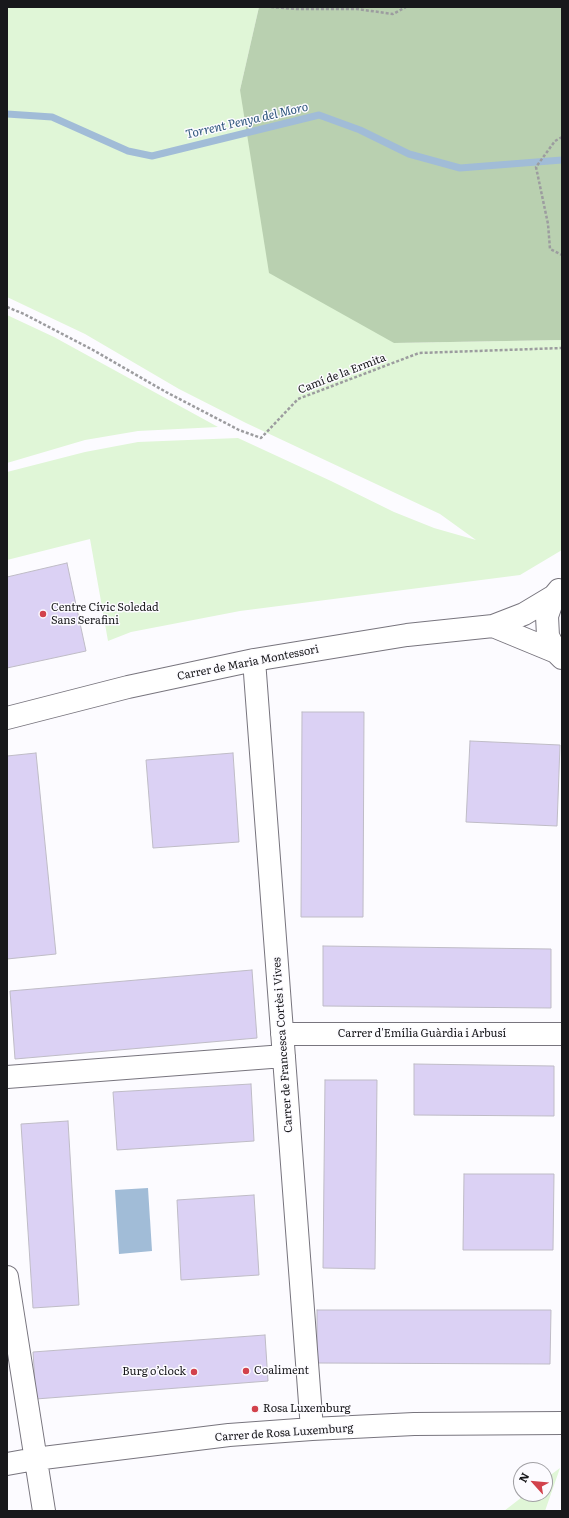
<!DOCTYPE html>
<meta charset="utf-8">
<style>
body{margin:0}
#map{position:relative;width:569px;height:1518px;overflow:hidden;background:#fcfbff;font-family:Literata,serif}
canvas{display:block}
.frame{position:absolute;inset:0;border:8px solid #18181b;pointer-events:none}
.north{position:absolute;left:513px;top:1462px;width:40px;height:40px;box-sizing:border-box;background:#fcfbff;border:1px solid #a1a0a4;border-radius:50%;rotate:297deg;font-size:11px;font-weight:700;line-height:16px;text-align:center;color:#18181b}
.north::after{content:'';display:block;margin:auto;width:14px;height:18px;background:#d2424c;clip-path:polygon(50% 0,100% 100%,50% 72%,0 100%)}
</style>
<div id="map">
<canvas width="569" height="1518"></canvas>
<div class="frame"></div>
<div class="north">N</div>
</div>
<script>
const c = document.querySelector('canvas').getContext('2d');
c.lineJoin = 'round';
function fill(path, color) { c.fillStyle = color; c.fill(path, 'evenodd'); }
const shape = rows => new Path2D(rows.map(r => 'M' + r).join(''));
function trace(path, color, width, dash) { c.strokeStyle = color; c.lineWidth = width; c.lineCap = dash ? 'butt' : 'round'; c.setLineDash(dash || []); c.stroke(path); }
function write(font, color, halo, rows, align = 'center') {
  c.font = font + ' Literata,serif'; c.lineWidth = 3; c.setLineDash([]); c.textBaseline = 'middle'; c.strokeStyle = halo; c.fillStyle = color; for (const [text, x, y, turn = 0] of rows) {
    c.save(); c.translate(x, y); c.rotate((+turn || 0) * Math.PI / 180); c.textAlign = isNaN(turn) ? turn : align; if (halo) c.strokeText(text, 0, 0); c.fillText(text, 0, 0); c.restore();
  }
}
const green = shape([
 [7,7,259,7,240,90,394,343,562,340,562,550,520,575,240,611,131,632,108,641,90,539,7,560,7,472,85,452,138,442,238,438,331,481,394,512,434,528,476,540,440,514,246,423,179,389,85,334,7,297],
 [7,315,54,337,218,427,138,431,85,440,7,463],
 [560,1468,545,1511,504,1511,526,1494,545,1494,545,1479]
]);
const forest = shape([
 [259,7,562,7,562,340,394,343,269,273,240,90]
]);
const water = shape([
 [148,1188,152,1251,119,1254,115,1190]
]);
const stream = shape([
 [7,114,52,117,128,151,152,156,319,115,360,130,409,154,460,168,562,160]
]);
const building = shape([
 [67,563,86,651,7,668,7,577,67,563],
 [302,712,364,712,363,917,301,917,302,712],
 [470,741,560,745,557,826,466,822,470,741],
 [36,753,56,954,7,959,7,756,36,753],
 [233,753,239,842,153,848,146,760,233,753],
 [323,946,551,949,551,1008,323,1006,323,946],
 [252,970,257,1038,15,1059,10,991,252,970],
 [414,1064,554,1066,554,1116,414,1115,414,1064],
 [325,1080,377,1080,375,1269,323,1268,325,1080],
 [251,1084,254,1141,117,1150,113,1092,251,1084],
 [68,1121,79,1305,33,1308,21,1124,68,1121],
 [464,1174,554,1174,553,1250,463,1250,464,1174],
 [254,1195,259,1275,181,1280,177,1200,254,1195],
 [317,1310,551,1310,550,1364,317,1363,317,1310],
 [265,1335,268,1381,36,1399,33,1352,265,1335]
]);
const path = shape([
 [271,7,297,9,357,9,393,14,406,7],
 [562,137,555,141,536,167,548,224,550,249,562,255],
 [7,307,24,314,93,350,166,392,239,430,261,438,298,399,419,353,562,348]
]);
const street = shape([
 [559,590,554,596,547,616,548,636,556,652,562,658],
 [493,626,556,652],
 [254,660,312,1429],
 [7,718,128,687,254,660,407,635,493,626,524,614,554,596],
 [282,1034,562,1034],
 [7,1077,284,1056],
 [7,1277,44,1511],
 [7,1464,35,1459,229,1435,312,1429,414,1424,562,1423]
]);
const markers = [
 [43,614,4,"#d2424c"],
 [246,1371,4,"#d2424c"],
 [194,1372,4,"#d2424c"],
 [255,1409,4,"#d2424c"]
];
const streetNames = [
 ["Camí de la Ermita",342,374,-21],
 ["Carrer de Maria Montessori",248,663,-11],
 ["Carrer d'Emília Guàrdia i Arbusí",422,1034],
 ["Carrer de Francesca Cortès i Vives",283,1045,-94],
 ["Carrer de Rosa Luxemburg",284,1433,-4]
];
const poiNames = [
 ["Centre Cívic Soledad",51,608],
 ["Sans Serafini",51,621],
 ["Coaliment",254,1371],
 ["Burg o’clock",186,1372,"right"],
 ["Rosa Luxemburg",263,1409]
];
const waterNames = [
 ["Torrent Penya del Moro",247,121,-13]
];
fill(green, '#e0f6d7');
fill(forest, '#b9d0b0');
fill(water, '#a1bcd7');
trace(stream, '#a1bcd7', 7);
fill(building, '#dbd1f4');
trace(building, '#bfbcc6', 1);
trace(street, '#78757e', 24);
trace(path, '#9c9c9f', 2.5, [3, 2]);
trace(street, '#fff', 22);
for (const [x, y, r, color] of markers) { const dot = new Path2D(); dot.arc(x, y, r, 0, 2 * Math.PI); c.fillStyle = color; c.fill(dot); trace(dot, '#fcfbff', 1.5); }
write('11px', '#18181b', '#fcfbff', streetNames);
write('11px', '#18181b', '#fcfbff', poiNames, 'left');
write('italic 12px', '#2c547b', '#fcfbff', waterNames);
</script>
